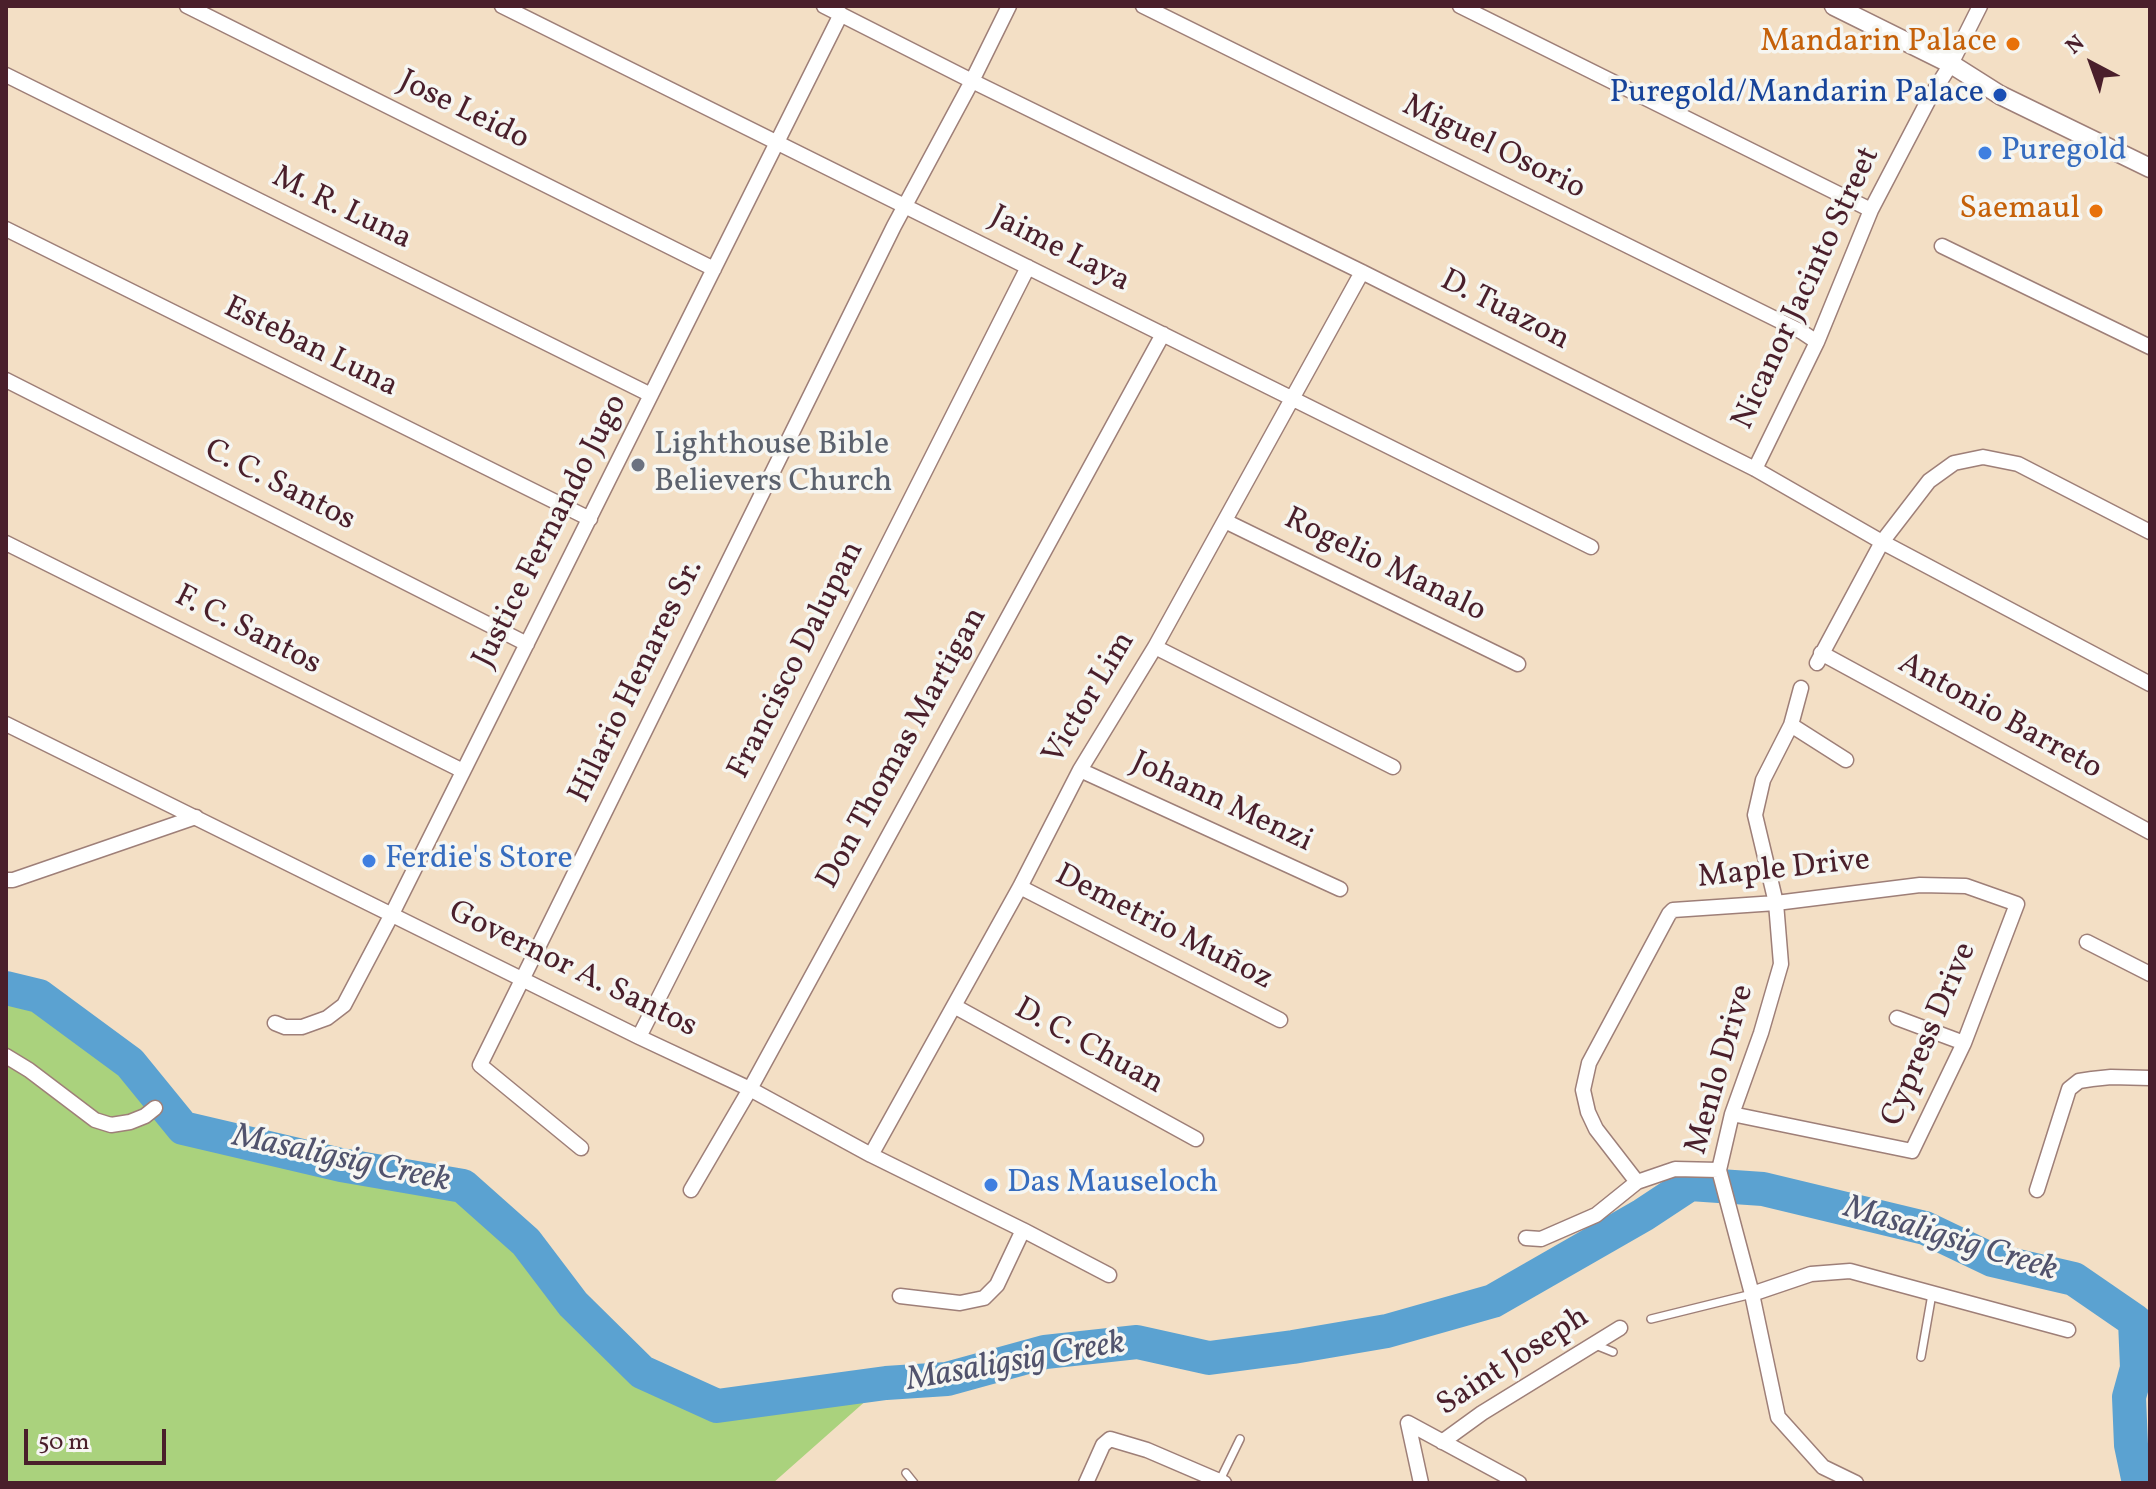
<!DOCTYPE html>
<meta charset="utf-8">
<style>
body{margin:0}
#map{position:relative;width:2156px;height:1489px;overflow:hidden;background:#f3dfc5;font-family:Vollkorn,serif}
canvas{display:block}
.frame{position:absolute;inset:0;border:8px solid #4a1f2b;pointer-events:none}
.north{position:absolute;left:2052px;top:24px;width:80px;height:80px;-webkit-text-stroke:6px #f6f6f2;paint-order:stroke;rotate:319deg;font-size:22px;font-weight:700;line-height:32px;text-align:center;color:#4a1f2b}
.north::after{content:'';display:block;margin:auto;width:28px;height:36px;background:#4a1f2b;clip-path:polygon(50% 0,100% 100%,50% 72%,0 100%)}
.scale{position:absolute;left:24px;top:1429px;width:142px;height:36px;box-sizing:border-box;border:4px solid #4a1f2b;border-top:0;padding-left:10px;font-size:24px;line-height:28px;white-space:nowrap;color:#4a1f2b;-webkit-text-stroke:6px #f6f6f2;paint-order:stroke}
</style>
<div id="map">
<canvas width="2156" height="1489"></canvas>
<div class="frame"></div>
<div class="north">N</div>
<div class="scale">50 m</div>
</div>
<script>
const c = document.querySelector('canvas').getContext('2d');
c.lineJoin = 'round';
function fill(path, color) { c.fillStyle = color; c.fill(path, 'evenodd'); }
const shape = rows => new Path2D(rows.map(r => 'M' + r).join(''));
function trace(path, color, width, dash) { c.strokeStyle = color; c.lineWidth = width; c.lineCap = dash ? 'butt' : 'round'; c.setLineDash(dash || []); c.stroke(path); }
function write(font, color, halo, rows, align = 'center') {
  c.font = font + ' Vollkorn,serif'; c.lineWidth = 7; c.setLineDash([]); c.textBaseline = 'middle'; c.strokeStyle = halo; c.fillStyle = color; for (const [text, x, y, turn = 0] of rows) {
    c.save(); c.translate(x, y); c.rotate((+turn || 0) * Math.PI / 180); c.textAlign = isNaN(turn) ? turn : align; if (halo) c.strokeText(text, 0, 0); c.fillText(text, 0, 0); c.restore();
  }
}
const green = shape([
 [6,988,39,996,130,1063,183,1128,341,1165,463,1186,526,1242,573,1304,642,1372,717,1406,886,1383,773,1483,6,1483]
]);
const river = shape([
 [6,988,39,996,130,1063,183,1128,341,1165,463,1186,526,1242,573,1304,642,1372,717,1406,886,1383,947,1379,1045,1352,1137,1342,1209,1358,1293,1347,1387,1331,1493,1301,1643,1215,1690,1184,1763,1189,1925,1228,1992,1260,2074,1279,2135,1321,2137,1368,2129,1397,2131,1445,2139,1483]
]);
const service = shape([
 [1651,1319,1752,1294],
 [1593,1344,1613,1352],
 [1921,1357,1932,1294],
 [906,1473,914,1483],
 [1220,1480,1240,1439]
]);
const minor = shape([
 [187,6,714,269],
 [502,6,1591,547],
 [824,6,972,81,1362,272,1755,469,1882,542,2150,684],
 [1143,6,1802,332,1817,342],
 [1460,6,1871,210],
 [6,75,651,395],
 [6,229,590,519],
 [1942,246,2150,347],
 [6,380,527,644],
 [1755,469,1817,342,1871,210,1929,99,1951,64,1980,6],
 [1225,521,1518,664],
 [6,543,463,771],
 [1155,647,1393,767],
 [1821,653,2150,832],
 [1817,663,1882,542,1929,481,1954,463,1983,457,2018,464,2150,532],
 [1801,688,1791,725,1763,780,1755,815,1776,903,1781,964,1761,1033,1732,1114,1719,1170,1752,1294,1778,1417,1823,1467,1856,1483],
 [6,724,639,1037,750,1089,871,1155,1023,1230,1109,1275],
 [1791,725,1846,760],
 [1080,770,1340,889],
 [6,880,13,880,196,817],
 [1020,887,1280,1020],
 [2087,942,2150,974],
 [954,1006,1196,1139],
 [1897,1018,1964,1043],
 [275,1023,285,1027,302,1027,327,1018,344,1005,392,914,841,14],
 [639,1037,1028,267],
 [6,1056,29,1070,95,1120,111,1125,130,1122,145,1116,155,1108],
 [581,1148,480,1065,894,226,972,81,1009,6],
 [871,1155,1020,887,1080,770,1155,647,1362,272],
 [1637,1182,1596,1129,1588,1112,1583,1090,1589,1063,1669,914,1673,910,1776,903,1920,885,1966,886,2017,904,1964,1043,1912,1151,1732,1114],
 [691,1190,750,1089,1163,334],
 [2037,1190,2069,1089,2079,1081,2092,1079,2111,1077,2150,1078],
 [1526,1238,1541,1239,1596,1215,1637,1182,1675,1169,1719,1170],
 [1752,1294,1811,1274,1850,1271,2068,1330],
 [900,1296,960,1303,984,1298,997,1285,1023,1230],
 [1408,1423,1519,1483],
 [1408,1423,1421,1483],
 [1442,1442,1482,1413,1620,1328],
 [1086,1483,1103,1445,1110,1439,1147,1450,1224,1483]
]);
const tertiary = shape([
 [1834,6,1951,64,2000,95,2150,168]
]);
const markers = [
 [2013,44,8,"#e8710a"],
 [2000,95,8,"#1a4fb4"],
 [1985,153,8,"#3f7fe0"],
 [2096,211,8,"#e8710a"],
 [638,465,8,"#6b7280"],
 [369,861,8,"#3f7fe0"],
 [991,1185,8,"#3f7fe0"]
];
const foodNames = [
 ["Mandarin Palace",1997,44],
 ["Saemaul",2080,211]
];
const transitNames = [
 ["Puregold/Mandarin Palace",1984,95]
];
const streetNames = [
 ["Jose Leido",463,112,26],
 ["Miguel Osorio",1493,149,26],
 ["M. R. Luna",341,210,26],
 ["Jaime Laya",1059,251,27],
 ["Nicanor Jacinto Street",1808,289,-65],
 ["D. Tuazon",1504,312,27],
 ["Esteban Luna",310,349,26],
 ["C. C. Santos",279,487,27],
 ["Justice Fernando Jugo",552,532,-63],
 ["Rogelio Manalo",1384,567,26],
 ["F. C. Santos",247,632,27],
 ["Francisco Dalupan",798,661,-63],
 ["Hilario Henares Sr.",638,682,-64],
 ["Victor Lim",1091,699,-59],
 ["Antonio Barreto",1999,718,29],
 ["Don Thomas Martigan",904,749,-61],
 ["Johann Menzi",1221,804,25],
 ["Maple Drive",1784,871,-6],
 ["Demetrio Muñoz",1163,929,27],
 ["Governor A. Santos",572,971,26],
 ["Cypress Drive",1931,1035,-67],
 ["D. C. Chuan",1088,1048,29],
 ["Menlo Drive",1722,1070,-74],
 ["Saint Joseph",1514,1363,-33]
];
const shopNames = [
 ["Puregold",2001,153],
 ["Ferdie's Store",385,861],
 ["Das Mauseloch",1007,1185]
];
const worshipNames = [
 ["Lighthouse Bible",654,447],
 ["Believers Church",654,484]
];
const waterNames = [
 ["Masaligsig Creek",341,1161,12],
 ["Masaligsig Creek",1950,1241,17],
 ["Masaligsig Creek",1016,1364,-10]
];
fill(green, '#aad27d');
trace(river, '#5ba2d1', 34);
trace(service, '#9e7f78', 10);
trace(minor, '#9e7f78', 17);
trace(tertiary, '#9e7f78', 21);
trace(service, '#fff', 7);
trace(minor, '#fff', 14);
trace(tertiary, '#fff', 18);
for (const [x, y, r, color] of markers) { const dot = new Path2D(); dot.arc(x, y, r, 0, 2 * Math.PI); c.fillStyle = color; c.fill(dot); trace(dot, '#f6f6f2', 3); }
write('32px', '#c56008', '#f6f6f2', foodNames, 'right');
write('32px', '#164399', '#f6f6f2', transitNames, 'right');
write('32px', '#4a1f2b', '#f6f6f2', streetNames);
write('32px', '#366cbe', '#f6f6f2', shopNames, 'left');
write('32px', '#5b616d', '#f6f6f2', worshipNames, 'left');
write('italic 34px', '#51536d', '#f6f6f2', waterNames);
</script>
